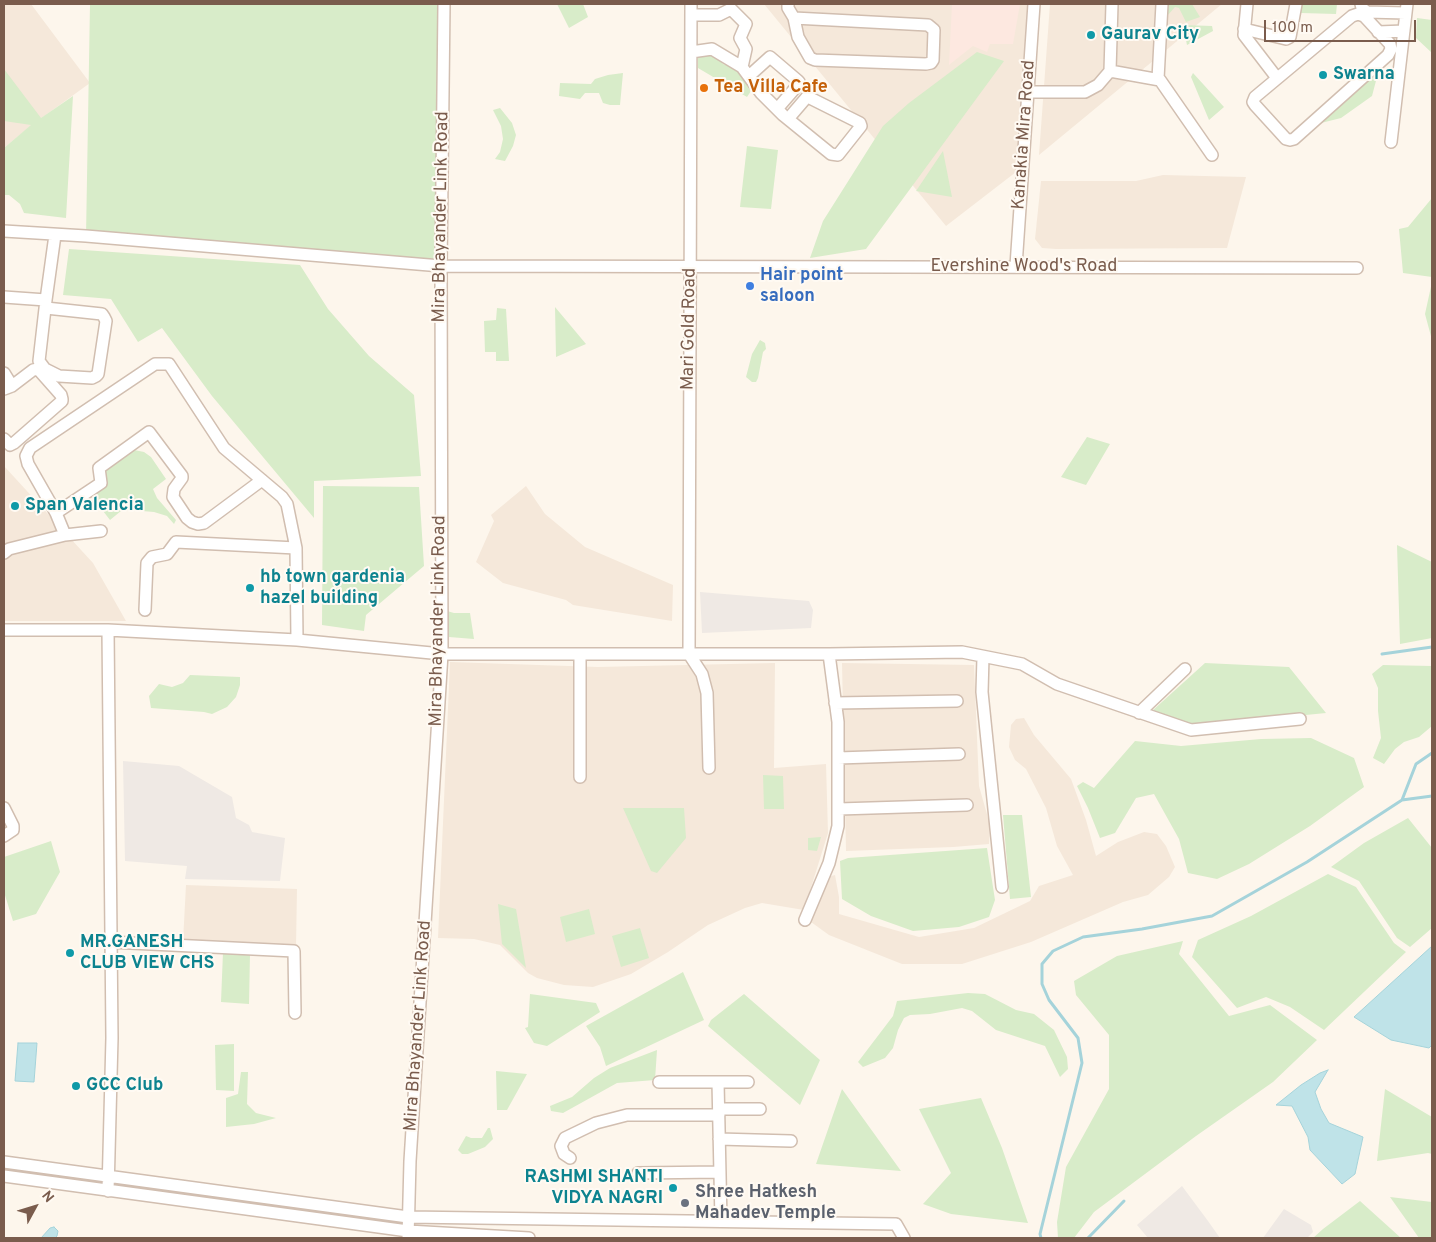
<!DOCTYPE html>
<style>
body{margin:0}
#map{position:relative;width:1436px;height:1242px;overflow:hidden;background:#fdf6ec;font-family:Overpass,sans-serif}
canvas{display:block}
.frame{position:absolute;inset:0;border:5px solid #7a5c4d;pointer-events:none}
.north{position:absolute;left:10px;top:1182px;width:50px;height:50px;-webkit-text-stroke:4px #fffaf3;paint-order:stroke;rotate:51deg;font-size:14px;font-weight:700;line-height:20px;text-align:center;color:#7a5c4d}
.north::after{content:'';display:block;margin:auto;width:18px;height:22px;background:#7a5c4d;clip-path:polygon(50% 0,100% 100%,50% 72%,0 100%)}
.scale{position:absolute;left:1264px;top:20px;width:152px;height:22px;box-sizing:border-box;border:2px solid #7a5c4d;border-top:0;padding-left:6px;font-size:15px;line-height:18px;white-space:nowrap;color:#7a5c4d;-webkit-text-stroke:4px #fffaf3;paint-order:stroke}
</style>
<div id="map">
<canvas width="1436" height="1242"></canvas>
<div class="frame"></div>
<div class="north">N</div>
<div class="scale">100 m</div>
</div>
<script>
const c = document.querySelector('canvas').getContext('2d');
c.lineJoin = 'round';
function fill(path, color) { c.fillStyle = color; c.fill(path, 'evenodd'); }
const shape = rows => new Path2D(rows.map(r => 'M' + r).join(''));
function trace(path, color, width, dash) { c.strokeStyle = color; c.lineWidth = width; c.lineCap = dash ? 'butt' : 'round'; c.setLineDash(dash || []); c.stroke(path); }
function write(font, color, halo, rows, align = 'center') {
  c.font = font + ' Overpass,sans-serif'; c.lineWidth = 4; c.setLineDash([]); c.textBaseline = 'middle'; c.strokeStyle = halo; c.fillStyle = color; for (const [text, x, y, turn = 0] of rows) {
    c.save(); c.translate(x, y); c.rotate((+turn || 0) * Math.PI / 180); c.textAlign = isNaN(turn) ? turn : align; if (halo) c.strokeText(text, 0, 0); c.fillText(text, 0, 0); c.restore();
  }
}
const residential = shape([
 [4,4,31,4,90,83,32,125,4,148],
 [764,4,1035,4,1026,116,1016,172,946,226],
 [1050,4,1222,4,1039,155],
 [1163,175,1246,177,1227,248,1056,249,1042,248,1035,239,1041,181,1136,181],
 [4,466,93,563,126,621,4,621],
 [526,486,545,514,585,547,673,585,672,621,573,605,566,600,503,583,476,562,494,521,491,515],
 [450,662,598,667,775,663,774,768,826,764,828,833,804,910,762,903,745,908,708,925,668,952,631,974,593,987,564,985,537,978,528,973,500,945,474,939,438,938],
 [842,663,974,665,979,786,990,825,989,844,953,847,846,851],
 [1024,718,1034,735,1071,779,1086,820,1096,856,1118,842,1144,832,1157,834,1166,846,1175,867,1169,877,1148,895,1123,902,1031,942,962,964,902,964,829,935,811,922,828,877,835,875,839,897,839,914,919,937,974,928,1030,901,1039,886,1073,875,1057,846,1046,808,1026,769,1015,760,1009,747,1011,725,1016,719],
 [186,885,297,889,296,946,183,942]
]);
const commercial = shape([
 [952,4,1020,4,1013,44,990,44,987,52,973,46,949,65]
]);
const industrial = shape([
 [700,592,809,601,813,610,811,628,702,633],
 [123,761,179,766,232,797,236,818,249,825,252,832,285,838,280,881,185,879,187,866,125,861],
 [1182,1186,1208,1221,1220,1238,1148,1238,1137,1225],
 [1284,1209,1311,1225,1313,1232,1307,1238,1263,1238]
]);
const green = shape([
 [90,4,444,4,441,266,86,236],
 [557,4,583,4,588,17,569,28],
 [1167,4,1192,4,1200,17,1186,22,1179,8,1175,7,1167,16],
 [1301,4,1337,4,1336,14,1301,13],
 [1417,18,1432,20,1432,53,1416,38],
 [1183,25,1212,26,1213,31,1187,45],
 [977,52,1004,61,866,249,810,258,823,221,883,126,909,103],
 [702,53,717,56,723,64,741,70,753,88,747,97,698,68,698,56],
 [1373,64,1377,77,1372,96,1341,118,1317,124],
 [4,69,41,118,73,96,66,218,24,213,20,204,9,195,4,195,4,148,31,125,4,121],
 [623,73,620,105,610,105,603,103,599,93,585,93,580,99,559,96,560,83,591,84,595,79,608,75],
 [1193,73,1224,107,1209,120,1191,77],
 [500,108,512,123,516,135,513,146,505,161,495,159,500,152,503,139,501,126,493,110],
 [747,146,778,150,771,209,740,207],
 [943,151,952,197,916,191],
 [1432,198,1432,277,1403,273,1399,229,1408,227],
 [69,249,300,265,328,309,369,356,414,395,421,476,314,481,314,518,212,396,162,328,138,342,111,299,63,295],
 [1432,282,1432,340,1425,314],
 [555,307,586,344,556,357],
 [497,308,506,309,509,361,496,361,496,352,485,352,484,321,496,320],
 [760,340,765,343,766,349,763,352,758,378,756,382,752,382,746,377,752,354],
 [1087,437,1110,444,1086,485,1061,477],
 [134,450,144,452,151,457,166,479,153,489,157,498,176,520,174,524,167,516,154,512,130,510,121,511,110,520,93,498,104,485,101,472],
 [323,486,419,487,424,566,366,615,364,631,322,625],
 [1397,545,1432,562,1432,638,1400,644],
 [447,611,454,613,470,613,474,639,449,637],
 [1205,663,1289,667,1326,713,1195,726,1152,711],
 [1383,665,1432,666,1432,726,1419,737,1404,742,1395,749,1384,764,1373,758,1381,738,1378,711,1378,688,1372,674],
 [190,675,240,677,240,685,236,697,227,707,212,714,204,712,151,708,149,696,159,684,172,687,183,683],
 [1311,738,1354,758,1364,787,1310,826,1249,864,1217,879,1188,873,1179,839,1154,794,1136,798,1115,833,1100,838,1088,808,1077,786,1083,782,1094,788,1135,741,1181,746,1261,739],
 [763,775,783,776,784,809,764,809],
 [623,808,684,808,686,838,657,873,651,871],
 [1003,815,1022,815,1031,897,1010,899],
 [1408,818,1432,848,1432,928,1410,947,1397,938,1359,881,1331,867,1364,843],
 [821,837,817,851,808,850,808,838],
 [51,841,60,872,36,914,13,921,4,892,4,857],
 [987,848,995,900,989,917,959,927,913,931,871,916,842,899,840,861,848,858],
 [1328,874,1356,887,1394,943,1406,952,1324,1030,1290,1007,1266,997,1237,1008,1192,957,1198,940,1251,916],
 [498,904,516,909,526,968,502,944],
 [589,909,595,934,566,942,560,917],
 [640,928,649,958,621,967,612,936],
 [1183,941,1179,954,1229,1016,1270,1005,1317,1040,1273,1082,1196,1136,1094,1212,1074,1238,1058,1238,1057,1222,1066,1167,1109,1089,1109,1035,1076,995,1074,981,1117,956],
 [223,952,250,954,249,1004,221,1002],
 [683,972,704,1020,606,1066,600,1047,586,1026],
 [968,993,985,994,1016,1010,1034,1014,1054,1030,1067,1057,1068,1069,1060,1077,1045,1046,996,1030,972,1011,962,1008,930,1014,910,1015,904,1018,898,1030,893,1048,885,1058,863,1067,858,1062,893,1016,897,1001],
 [530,994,596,1003,600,1012,547,1046,534,1043,525,1028,528,1027],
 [744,994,820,1060,800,1105,708,1026,711,1020],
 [234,1044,234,1091,216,1090,215,1045],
 [657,1050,655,1080,617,1083,563,1113,551,1111,550,1106,572,1097,594,1078,610,1068],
 [496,1071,527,1074,507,1110,497,1110],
 [241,1072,248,1072,247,1104,256,1113,276,1118,254,1124,226,1127,226,1098,238,1094],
 [842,1089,901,1171,816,1164],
 [1385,1089,1432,1117,1432,1154,1428,1153,1377,1161],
 [981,1098,1002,1148,1028,1223,951,1214,923,1204,951,1173,919,1109],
 [488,1128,490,1128,493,1139,485,1147,468,1154,462,1154,458,1150,466,1136,471,1138,482,1138],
 [1390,1197,1432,1202,1432,1238,1419,1238],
 [1360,1201,1401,1238,1313,1238,1323,1229]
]);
const water = shape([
 [1432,946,1432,1045,1429,1048,1391,1040,1354,1017,1432,946],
 [18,1043,37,1043,34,1082,15,1081,18,1043],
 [1328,1070,1315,1092,1321,1109,1329,1123,1363,1137,1355,1174,1342,1184,1310,1150,1308,1137,1292,1106,1276,1105,1301,1085,1320,1073,1328,1070],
 [54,1227,58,1231,57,1236,55,1238,41,1238,50,1228,54,1227]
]);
const stream = shape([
 [1382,654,1432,647],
 [1402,800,1416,764,1432,753],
 [1041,1238,1040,1234,1082,1063,1078,1038,1049,1000,1042,984,1042,964,1053,951,1083,937,1142,929,1212,916,1307,862,1402,800,1432,796],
 [1088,1238,1124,1201]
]);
const minor = shape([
 [691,4,689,654,702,674,707,693,709,768],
 [788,4,788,8,794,18,798,37,810,58,815,60,926,64,931,63,933,60,934,30,928,25,794,18],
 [1247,4,1244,35,1277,78],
 [1361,4,1362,8,1367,12,1406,13],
 [1358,14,1364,16,1390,44,1391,49,1388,55,1294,139,1290,140,1286,139,1255,105,1253,102,1255,97,1352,16,1358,14],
 [691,15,719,15,731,9,746,24,740,38,746,49,742,67],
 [1244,29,1286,39,1290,37,1296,4],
 [1378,32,1404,31],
 [691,52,712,49,742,67,761,93,783,115,831,154,838,155,861,126,860,123,808,97,806,98,788,119],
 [1110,71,1112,4],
 [749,76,770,57,797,80,799,82,797,86,777,109],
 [1158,79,1162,4],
 [1028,92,1085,92,1098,85,1110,71,1160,80,1212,155],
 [1391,142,1407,4],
 [4,231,86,236,441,266,1357,268],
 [1016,266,1034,4],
 [4,297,46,300,55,235],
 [46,308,102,314,104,317,106,321,98,374,96,376,92,378,59,376,45,369,39,361,46,300],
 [4,373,12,386],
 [4,389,12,386,33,370,38,369,61,395,62,399,62,401,14,443,10,445,4,439],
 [56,513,101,483,99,468,149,432,182,476,182,478,174,489,173,497,187,518,192,522,198,524,204,523,262,480],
 [65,535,101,531],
 [4,553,9,549,65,535,56,513,28,464,26,456,30,448,155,364,169,364,224,448,282,497,287,504,296,548,297,640],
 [145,610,147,563,152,557,167,554,176,542,296,548],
 [4,630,108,630,297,640,442,654,829,654,962,652,1022,664,1057,684,1191,730,1300,719],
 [580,654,580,777],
 [983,657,982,692,1002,887],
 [835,703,957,701],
 [1139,713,1185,669],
 [838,758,959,754],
 [4,808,13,826,13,830,4,836],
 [839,809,967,805],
 [805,920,829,863,838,826,838,722,829,654],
 [110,942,294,951,295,1013],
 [659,1082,748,1082],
 [718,1082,721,1221],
 [719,1109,760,1109],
 [719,1139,791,1141],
 [570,1158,564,1154,561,1146,565,1138,596,1123,627,1115,719,1115],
 [4,1162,408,1217,896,1224,904,1238],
 [638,1173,720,1172],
 [4,1176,408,1231,529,1238],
 [108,1191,112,1038,108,630],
 [408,1238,410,1161,442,654,441,266,444,4]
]);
const markers = [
 [1091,35,5,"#0f9aa8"],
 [1323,75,5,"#0f9aa8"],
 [704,88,5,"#e8710a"],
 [750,286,5,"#3f7fe0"],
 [15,506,5,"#0f9aa8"],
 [250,588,5,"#0f9aa8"],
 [70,953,5,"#0f9aa8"],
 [76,1086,5,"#0f9aa8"],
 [673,1188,5,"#0f9aa8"],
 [685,1203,5,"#6b7280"]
];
const cultureNames = [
 ["Gaurav City",1101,35],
 ["Swarna",1333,75],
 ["Span Valencia",25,506],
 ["hb town gardenia",260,578],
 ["hazel building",260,599],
 ["MR.GANESH",80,943],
 ["CLUB VIEW CHS",80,964],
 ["GCC Club",86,1086],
 ["RASHMI SHANTI",663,1178,"right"],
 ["VIDYA NAGRI",663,1199,"right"]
];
const foodNames = [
 ["Tea Villa Cafe",714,88]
];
const streetNames = [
 ["Kanakia Mira Road",1025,135,-86],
 ["Mira Bhayander Link Road",442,217,-89],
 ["Evershine Wood's Road",1024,267],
 ["Mari Gold Road",690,329,-89],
 ["Mira Bhayander Link Road",439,621,-89],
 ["Mira Bhayander Link Road",419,1026,-86]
];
const shopNames = [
 ["Hair point",760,276],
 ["saloon",760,297]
];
const worshipNames = [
 ["Shree Hatkesh",695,1193],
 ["Mahadev Temple",695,1214]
];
fill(residential, '#f5e8da');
fill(commercial, '#fde8e0');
fill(industrial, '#efe9e4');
fill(green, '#d8ecc9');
fill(water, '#bfe3e8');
trace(water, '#a5d3da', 1);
trace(stream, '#a5d3da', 3);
trace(minor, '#d1beb0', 14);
trace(minor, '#fff', 11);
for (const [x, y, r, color] of markers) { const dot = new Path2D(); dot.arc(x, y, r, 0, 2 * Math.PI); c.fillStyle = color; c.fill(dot); trace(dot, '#fffaf3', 2); }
write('bold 18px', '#0d838f', '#fffaf3', cultureNames, 'left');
write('bold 18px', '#c56008', '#fffaf3', foodNames, 'left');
write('18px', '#7a5c4d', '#fffaf3', streetNames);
write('bold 18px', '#366cbe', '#fffaf3', shopNames, 'left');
write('bold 18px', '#5b616d', '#fffaf3', worshipNames, 'left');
</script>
